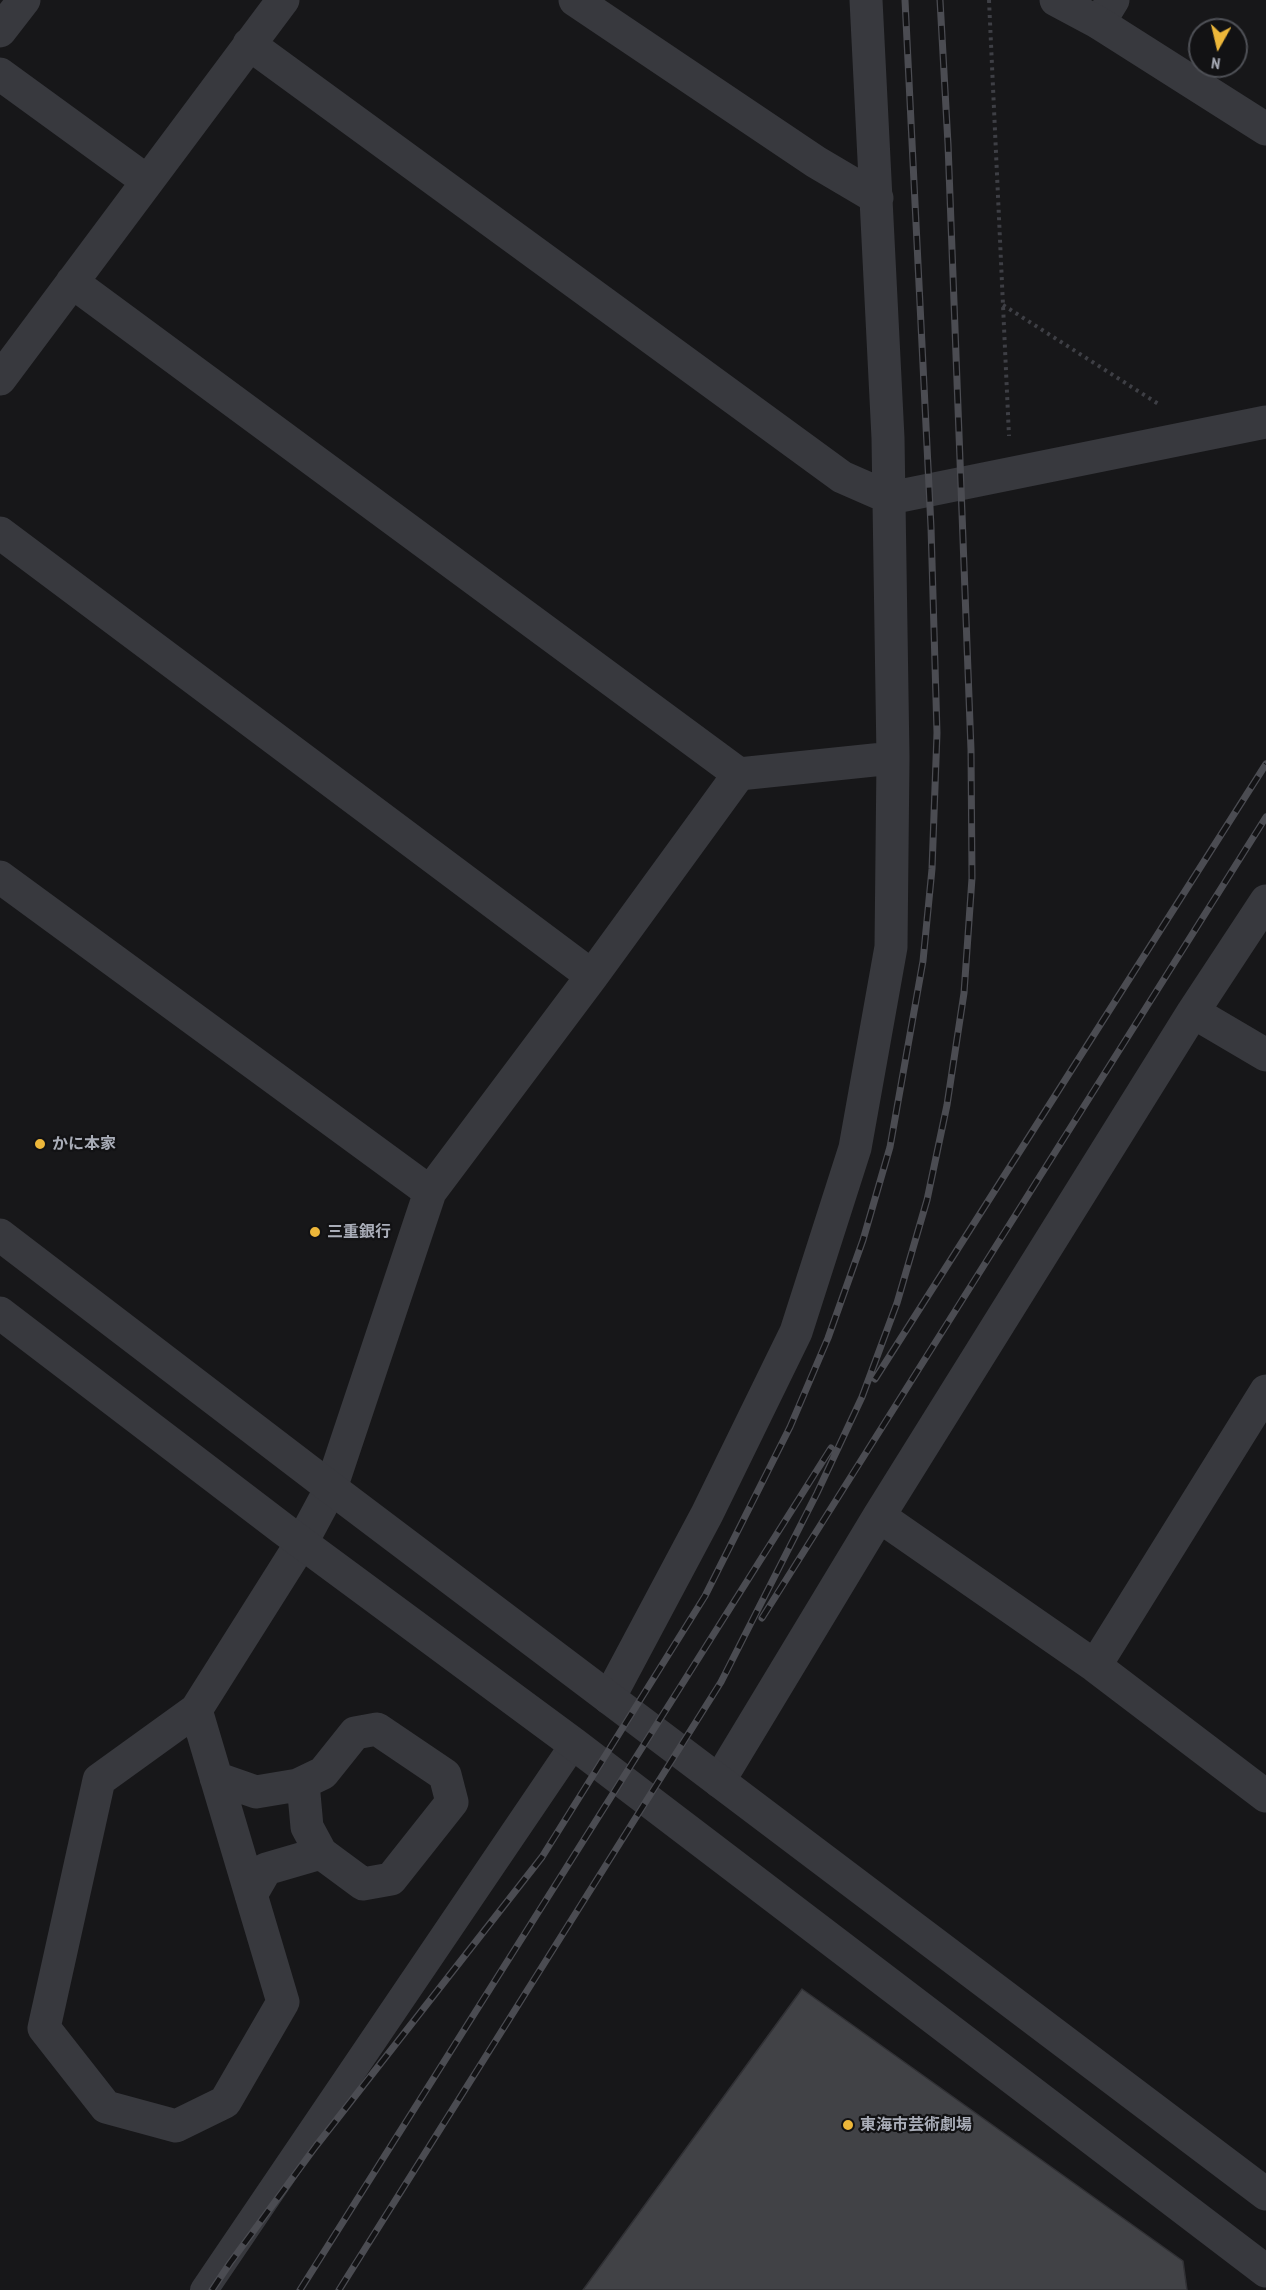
<!DOCTYPE html>
<meta charset="utf-8">
<style>
body{margin:0}
#map{position:relative;width:1266px;height:2290px;overflow:hidden;background:#171719;font-family:"PT Sans Narrow",sans-serif}
canvas{display:block}
.north{position:absolute;left:1188px;top:18px;width:60px;height:60px;box-sizing:border-box;background:#121214;border:2px solid #4e5056;border-radius:50%;rotate:188deg;font-size:16px;font-weight:700;line-height:24px;text-align:center;color:#a9adb8}
.north::after{content:'';display:block;margin:auto;width:21px;height:27px;background:#edb73a;clip-path:polygon(50% 0,100% 100%,50% 72%,0 100%)}
</style>
<div id="map">
<canvas width="1266" height="2290"></canvas>
<div class="north">N</div>
</div>
<script>
const c = document.querySelector('canvas').getContext('2d');
c.lineJoin = 'round';
function fill(path, color) { c.fillStyle = color; c.fill(path, 'evenodd'); }
const shape = rows => new Path2D(rows.map(r => 'M' + r).join(''));
function trace(path, color, width, dash) { c.strokeStyle = color; c.lineWidth = width; c.lineCap = dash ? 'butt' : 'round'; c.setLineDash(dash || []); c.stroke(path); }
function write(font, color, halo, rows, align = 'center') {
  c.font = font + ' "PT Sans Narrow","Noto Sans JP",sans-serif'; c.lineWidth = 4.5; c.setLineDash([]); c.textBaseline = 'middle'; c.strokeStyle = halo; c.fillStyle = color; for (const [text, x, y, turn = 0] of rows) {
    c.save(); c.translate(x, y); c.rotate((+turn || 0) * Math.PI / 180); c.textAlign = isNaN(turn) ? turn : align; if (halo) c.strokeText(text, 0, 0); c.fillText(text, 0, 0); c.restore();
  }
}
const building = shape([
 [802,1989,1183,2261,1187,2290,583,2290,802,1989]
]);
const path = shape([
 [989,0,1009,436],
 [1003,305,1160,405]
]);
const pedestrian = shape([
 [204,2290,574,1744]
]);
const minor = shape([
 [575,0,816,162,877,198],
 [1099,23,1113,0],
 [249,44,842,477,890,498,1266,422],
 [0,74,147,181],
 [72,282,739,774,893,758,888,438,866,0],
 [0,379,283,0],
 [0,533,592,976],
 [0,877,430,1192],
 [1193,1012,1266,1055],
 [879,1516,1095,1666,1266,1796],
 [1095,1666,1266,1391],
 [609,1698,707,1514,796,1332,855,1148,891,947,893,758],
 [196,1710,283,2002,225,2102,176,2126,106,2107,44,2028,99,1780,196,1710,302,1542,331,1488,430,1192,592,976,739,774],
 [216,1778,256,1792,298,1785,323,1773,355,1733,377,1729,445,1775,452,1802,391,1879,363,1884,321,1853,266,1869,251,1895],
 [719,1781,879,1516,1193,1012,1266,901],
 [303,1783,307,1827,321,1853]
]);
const tertiary = shape([
 [1056,0,1099,23,1266,129],
 [0,31,24,0],
 [0,1235,331,1488,1266,2194],
 [0,1313,283,1529,574,1744,1266,2271]
]);
const rail = shape([
 [875,1379,1266,764],
 [762,1618,1266,817],
 [212,2290,230,2263,316,2146,542,1857,705,1596,790,1427,828,1338,863,1240,890,1147,923,961,932,869,937,733,931,527,905,0],
 [300,2290,831,1448],
 [339,2290,721,1682,817,1493,862,1397,897,1303,927,1200,947,1105,964,993,972,878,971,750,948,144,940,0]
]);
const markers = [
 [40,1144,6,"#edb73a"],
 [315,1232,6,"#edb73a"],
 [848,2125,6,"#edb73a"]
];
const poiNames = [
 ["かに本家",52,1144],
 ["三重銀行",327,1232],
 ["東海市芸術劇場",860,2125]
];
fill(building, '#414246');
trace(building, '#313135', 1.5);
trace(path, '#3e3f45', 4, [3, 4.5]);
trace(pedestrian, '#38393e', 28);
trace(minor, '#38393e', 33);
trace(tertiary, '#38393e', 33);
trace(rail, '#4b4c52', 7);
trace(rail, '#121214', 4.5, [14]);
for (const [x, y, r, color] of markers) { const dot = new Path2D(); dot.arc(x, y, r, 0, 2 * Math.PI); c.fillStyle = color; c.fill(dot); trace(dot, '#121214', 2); }
write('bold 16px', '#a9adb8', '#121214', poiNames, 'left');
</script>
